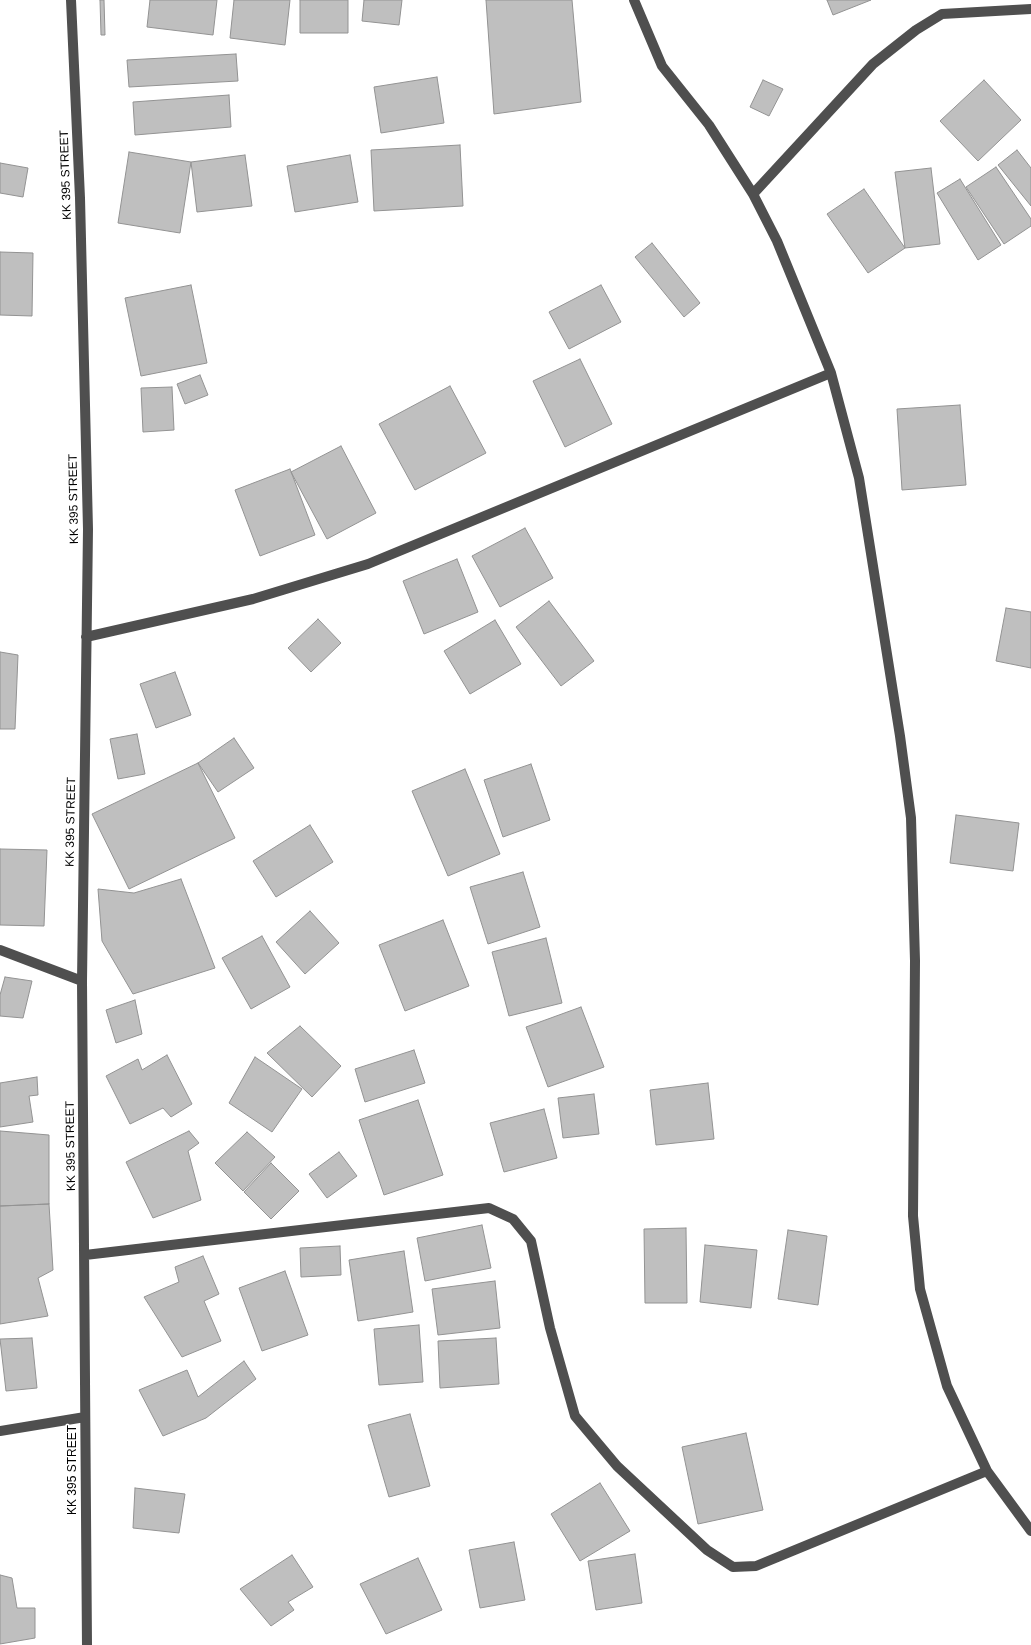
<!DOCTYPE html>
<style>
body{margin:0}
canvas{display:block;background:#fff}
</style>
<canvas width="1031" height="1645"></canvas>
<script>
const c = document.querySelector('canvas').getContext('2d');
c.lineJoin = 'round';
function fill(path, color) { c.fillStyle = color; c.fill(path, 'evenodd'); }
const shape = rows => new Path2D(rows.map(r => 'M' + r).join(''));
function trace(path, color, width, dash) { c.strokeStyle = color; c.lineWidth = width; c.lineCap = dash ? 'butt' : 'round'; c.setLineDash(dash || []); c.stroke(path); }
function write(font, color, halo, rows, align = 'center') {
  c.font = font + ' Arial,sans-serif'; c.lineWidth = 3; c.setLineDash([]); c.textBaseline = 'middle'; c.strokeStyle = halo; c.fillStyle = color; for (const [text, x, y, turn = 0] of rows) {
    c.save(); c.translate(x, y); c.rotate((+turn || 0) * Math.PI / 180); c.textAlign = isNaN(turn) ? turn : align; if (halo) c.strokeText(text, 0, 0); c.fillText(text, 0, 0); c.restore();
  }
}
const building = shape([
 [100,0,104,0,105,35,101,35,100,0],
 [150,0,217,0,213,35,147,27,150,0],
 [234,0,290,0,285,45,230,38,234,0],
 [300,0,348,0,348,33,300,33,300,0],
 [364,0,402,0,399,25,362,21,364,0],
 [486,0,572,0,581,102,494,114,486,0],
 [827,0,871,0,833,15,827,0],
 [236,54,238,81,129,87,127,60,236,54],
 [437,77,444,123,381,133,374,87,437,77],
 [763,80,783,89,769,116,750,107,763,80],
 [984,80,1021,120,978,161,940,121,984,80],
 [229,95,231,127,135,135,133,102,229,95],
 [460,145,463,206,374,211,371,150,460,145],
 [1017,150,1031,168,1031,206,998,165,1017,150],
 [129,152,191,162,180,233,118,223,129,152],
 [245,155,252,206,197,212,191,162,245,155],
 [350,155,358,202,295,212,287,166,350,155],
 [0,163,28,168,23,197,0,193,0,163],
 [996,167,1031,219,1031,226,1004,244,966,187,996,167],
 [931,168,940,244,905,248,895,172,931,168],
 [960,179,1001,245,978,260,937,193,960,179],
 [864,189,905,248,868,273,827,214,864,189],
 [652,243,700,303,684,317,635,257,652,243],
 [0,252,33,253,32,316,0,315,0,252],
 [191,285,207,363,141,376,125,298,191,285],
 [601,285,621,322,569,349,549,312,601,285],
 [580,359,612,424,565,447,533,381,580,359],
 [200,375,208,395,185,404,177,384,200,375],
 [450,386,486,453,415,490,379,424,450,386],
 [172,387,174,430,143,432,141,388,172,387],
 [960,405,966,485,902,490,897,409,960,405],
 [341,446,376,513,327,539,291,472,341,446],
 [290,469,315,535,260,556,235,490,290,469],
 [525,528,553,578,500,607,472,556,525,528],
 [457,559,478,612,424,634,403,581,457,559],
 [549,601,594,661,561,686,516,627,549,601],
 [1006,608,1031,612,1031,668,996,661,1006,608],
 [318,619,341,643,311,672,288,648,318,619],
 [495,620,521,664,470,694,444,651,495,620],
 [0,652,18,655,15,729,0,729,0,652],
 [175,672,191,715,156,728,140,684,175,672],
 [137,734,145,774,118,779,110,739,137,734],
 [234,738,254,768,218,792,198,763,234,738],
 [198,763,235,838,129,889,92,814,198,763],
 [531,764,550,820,503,837,484,780,531,764],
 [465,769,500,854,448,876,412,791,465,769],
 [956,815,1019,823,1013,871,950,863,956,815],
 [310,825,333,862,276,897,253,861,310,825],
 [0,849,47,850,44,926,0,925,0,849],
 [523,872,540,927,488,944,470,887,523,872],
 [181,879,215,968,133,994,102,941,98,889,134,893,181,879],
 [310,911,339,943,305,974,276,942,310,911],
 [443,920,469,986,405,1011,379,945,443,920],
 [262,936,290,987,251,1009,222,958,262,936],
 [546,938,562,1003,509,1016,492,952,546,938],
 [5,977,32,981,23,1018,0,1016,0,995,5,977],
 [135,1000,142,1034,116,1043,106,1010,135,1000],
 [581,1007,604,1067,548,1087,526,1027,581,1007],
 [300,1026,341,1066,312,1097,267,1053,300,1026],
 [414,1050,425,1083,365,1102,355,1069,414,1050],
 [167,1055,192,1104,171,1117,163,1108,130,1124,106,1076,138,1059,142,1070,167,1055],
 [255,1057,302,1089,272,1132,229,1103,255,1057],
 [37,1077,38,1095,29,1096,33,1122,0,1127,0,1083,37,1077],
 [708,1083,714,1139,656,1145,650,1090,708,1083],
 [594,1094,599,1134,563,1138,558,1098,594,1094],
 [418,1100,443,1175,384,1195,359,1120,418,1100],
 [544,1109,557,1158,504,1172,490,1123,544,1109],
 [0,1131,49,1135,49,1204,0,1206,0,1131],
 [189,1131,199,1143,188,1151,201,1200,153,1218,126,1162,189,1131],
 [247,1132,275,1157,243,1191,215,1163,247,1132],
 [339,1152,357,1176,327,1198,309,1174,339,1152],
 [271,1163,299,1191,271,1219,244,1192,271,1163],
 [49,1204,53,1270,38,1278,48,1316,0,1324,0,1206,49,1204],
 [482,1225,491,1268,425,1281,417,1238,482,1225],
 [686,1228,687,1303,645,1303,644,1229,686,1228],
 [788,1230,827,1236,818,1305,778,1299,788,1230],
 [705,1245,757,1250,751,1308,700,1302,705,1245],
 [340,1246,341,1275,301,1277,300,1248,340,1246],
 [404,1251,413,1312,358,1321,349,1260,404,1251],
 [203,1256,219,1294,204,1301,221,1341,182,1357,144,1297,179,1282,175,1267,203,1256],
 [285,1271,308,1335,262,1351,239,1288,285,1271],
 [495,1281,500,1328,438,1335,432,1289,495,1281],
 [419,1325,423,1382,379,1385,374,1329,419,1325],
 [32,1338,37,1388,6,1391,0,1339,32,1338],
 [496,1338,499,1384,440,1388,438,1341,496,1338],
 [244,1361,256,1379,206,1418,163,1436,139,1390,187,1370,198,1397,244,1361],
 [410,1414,430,1486,389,1497,368,1425,410,1414],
 [746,1433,763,1510,698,1524,682,1447,746,1433],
 [600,1483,630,1531,580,1561,551,1514,600,1483],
 [135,1488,185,1494,179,1533,133,1528,135,1488],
 [514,1542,525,1600,480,1608,469,1550,514,1542],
 [635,1554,642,1603,596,1610,588,1561,635,1554],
 [292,1555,313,1587,288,1602,294,1610,271,1626,240,1589,292,1555],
 [418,1558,442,1610,386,1634,360,1584,418,1558],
 [0,1575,12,1578,17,1608,35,1608,35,1638,0,1644,0,1575]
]);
const minor = shape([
 [71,0,80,198,88,529,82,981,87,1645],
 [634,0,662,66,709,125,753,194,777,241,831,373,859,478,900,736,911,818,915,961,913,1216,920,1289,947,1386,987,1471,1031,1531],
 [753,194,873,64,916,30,942,14,1031,9],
 [86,637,253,599,368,564,831,373],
 [0,950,82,981],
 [85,1255,489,1208,513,1219,531,1241,550,1328,575,1416,617,1466,707,1550,733,1567,756,1566,987,1471],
 [0,1431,85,1417]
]);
const streetNames = [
 ["KK 395 STREET",66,175,-92],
 ["KK 395 STREET",74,499,-91],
 ["KK 395 STREET",71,822,-89],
 ["KK 395 STREET",71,1146,-91],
 ["KK 395 STREET",73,1470,-90]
];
fill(building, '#bfbfbf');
trace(building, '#939393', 1);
trace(minor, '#4f4f4f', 10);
write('12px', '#000', '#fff', streetNames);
</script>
